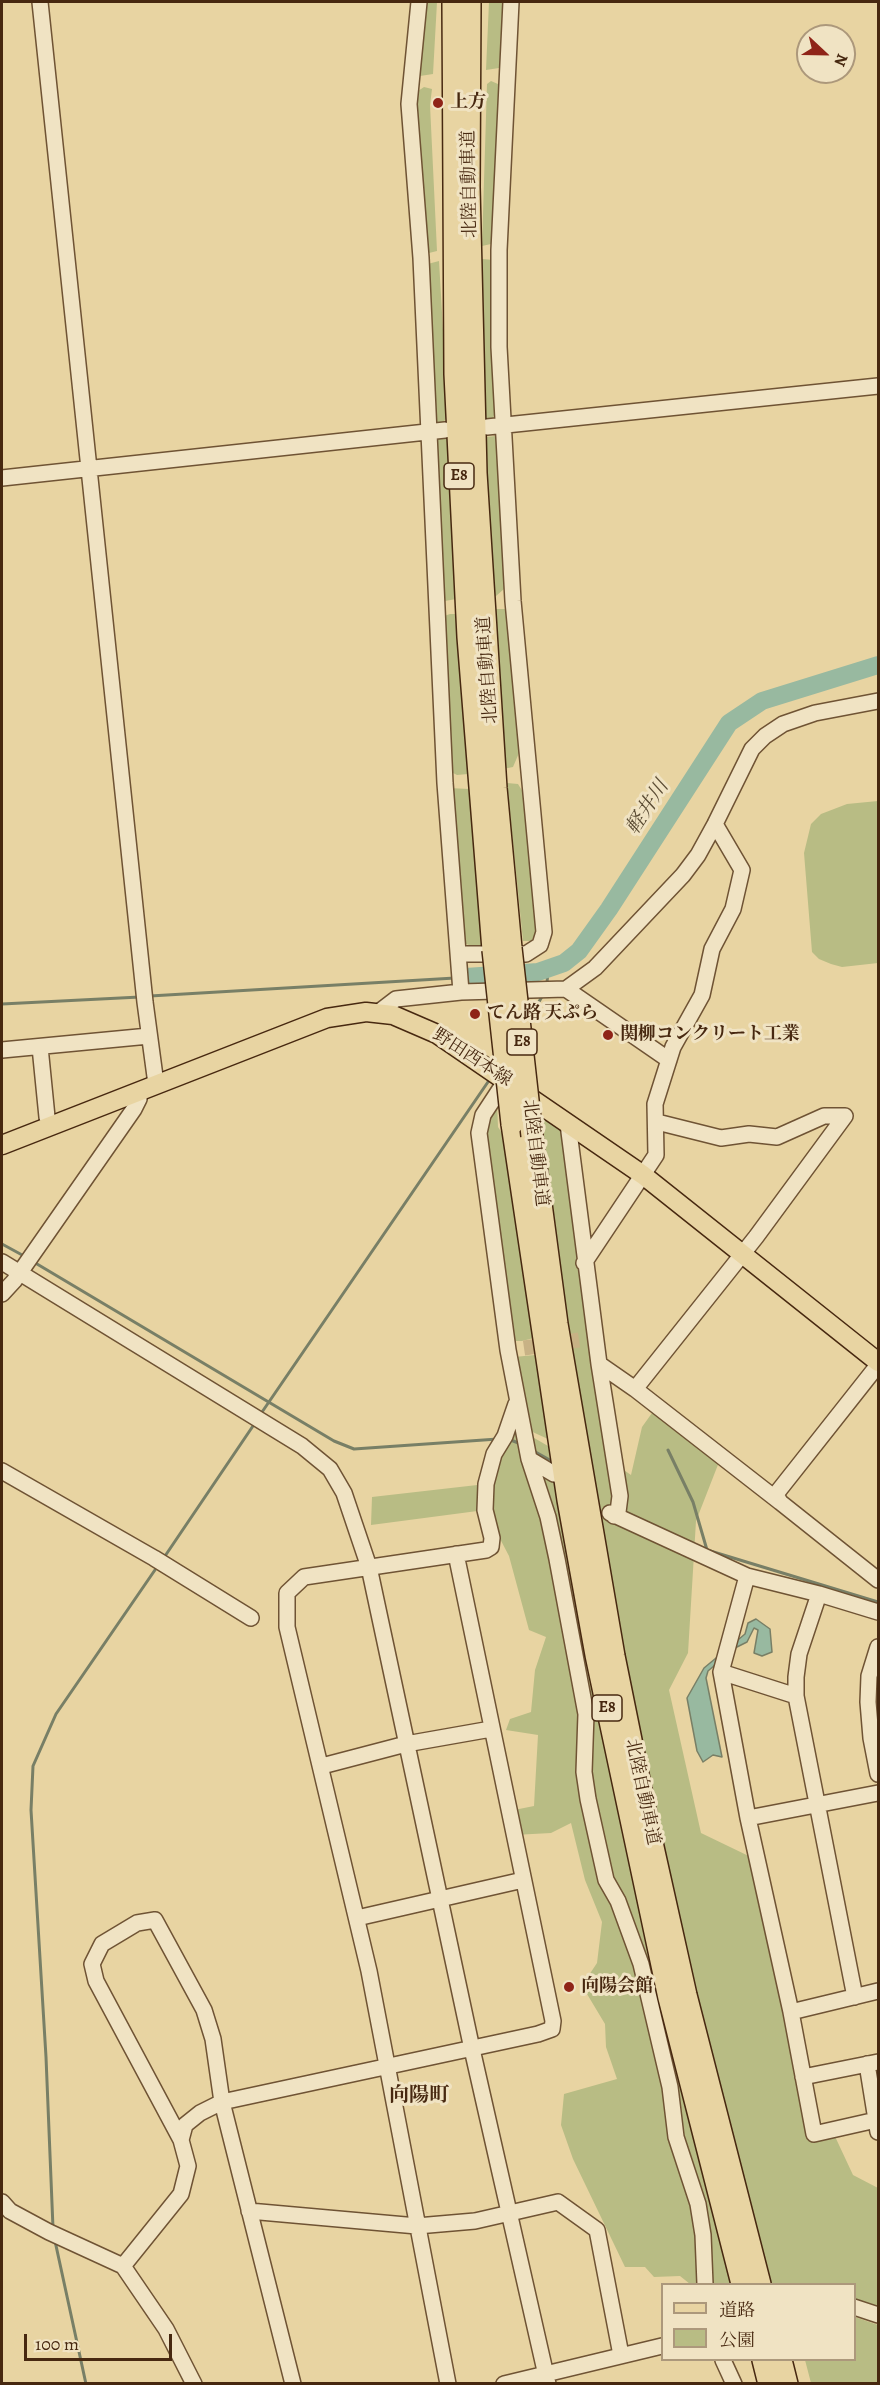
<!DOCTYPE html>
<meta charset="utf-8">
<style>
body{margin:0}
#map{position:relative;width:880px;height:2385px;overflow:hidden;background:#e8d4a2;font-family:Alegreya,"Noto Serif JP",serif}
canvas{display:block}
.frame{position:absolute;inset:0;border:3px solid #472810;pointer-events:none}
.legend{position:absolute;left:661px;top:2283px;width:195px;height:78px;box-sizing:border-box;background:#f0e3c3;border:2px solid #ac987b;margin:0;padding:8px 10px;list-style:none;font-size:18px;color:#472810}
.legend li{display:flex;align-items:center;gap:12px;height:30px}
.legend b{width:30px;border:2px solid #ac987b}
.north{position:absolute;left:796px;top:24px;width:60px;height:60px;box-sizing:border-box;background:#f0e3c3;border:2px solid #ac987b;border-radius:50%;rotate:112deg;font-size:16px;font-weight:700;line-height:24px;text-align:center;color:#472810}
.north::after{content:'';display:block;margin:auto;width:21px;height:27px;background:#8f2418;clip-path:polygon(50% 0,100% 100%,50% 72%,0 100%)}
.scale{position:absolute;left:24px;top:2334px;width:148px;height:27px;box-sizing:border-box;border:3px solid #472810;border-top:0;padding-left:8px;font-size:18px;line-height:21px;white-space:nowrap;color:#472810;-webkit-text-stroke:4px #f0e3c3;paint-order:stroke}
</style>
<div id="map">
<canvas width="880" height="2385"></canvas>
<div class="frame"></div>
<ul class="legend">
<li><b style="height:8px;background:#e8d4a2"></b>道路</li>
<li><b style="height:16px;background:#b8bc84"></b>公園</li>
</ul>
<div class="north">N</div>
<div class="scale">100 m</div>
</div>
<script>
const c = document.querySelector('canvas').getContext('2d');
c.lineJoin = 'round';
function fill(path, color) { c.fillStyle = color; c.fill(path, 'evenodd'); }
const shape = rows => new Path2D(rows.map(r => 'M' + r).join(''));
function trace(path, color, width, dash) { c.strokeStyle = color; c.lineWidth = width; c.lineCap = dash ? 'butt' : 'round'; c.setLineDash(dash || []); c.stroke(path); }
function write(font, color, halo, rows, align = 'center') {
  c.font = font + ' Alegreya,"Noto Serif JP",serif'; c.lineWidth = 6; c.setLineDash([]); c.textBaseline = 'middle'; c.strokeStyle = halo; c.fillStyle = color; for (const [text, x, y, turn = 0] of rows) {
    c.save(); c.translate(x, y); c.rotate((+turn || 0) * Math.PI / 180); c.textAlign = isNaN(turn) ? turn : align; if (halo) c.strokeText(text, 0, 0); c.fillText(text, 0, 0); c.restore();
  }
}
const green = shape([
 [423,2,437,2,433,74,420,76,418,71],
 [489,2,505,2,502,64,499,68,486,70],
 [491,81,498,84,501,91,495,173,495,223,494,240,491,244,482,246,487,84],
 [424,87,432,89,430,105,437,251,425,254,415,93],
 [482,259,494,260,497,408,492,420,484,419],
 [439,261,448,416,442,424,433,425,424,265],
 [496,436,504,589,496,596,492,595,485,437],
 [434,439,448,439,456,599,445,601,441,597],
 [493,609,505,609,507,613,519,753,513,767,503,769],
 [450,614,457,614,468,774,457,775,449,771,441,617],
 [507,783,518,784,526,797,536,934,531,941,523,941],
 [449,788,469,789,483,945,475,947,463,943],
 [878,801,878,963,842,967,831,964,819,959,812,952,804,853,811,824,821,814,847,804],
 [497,1102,498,1127,509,1144,534,1338,522,1341,512,1341,484,1133],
 [540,1104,568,1124,615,1464,631,1475,642,1427,657,1406,721,1457,696,1521,688,1653,669,1690,701,1833,757,1860,814,2133,832,2130,853,2175,878,2188,878,2315,855,2307,854,2284,690,2284,680,2276,654,2277,645,2267,625,2267,573,2159,561,2125,564,2094,617,2079,606,2047,605,2024,587,1994,587,1978,597,1963,602,1922,585,1880,571,1823,551,1833,514,1835,509,1811,534,1806,538,1735,506,1730,510,1719,531,1712,535,1670,546,1637,529,1630,509,1556,485,1510,371,1525,372,1497,486,1484,510,1424,593,1472,570,1341],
 [535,1355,548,1439,526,1429,514,1357],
 [855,2317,878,2325,878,2383,811,2383,805,2360,854,2360]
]);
const water = shape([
 [756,1619,770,1629,772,1652,762,1656,754,1653,758,1630,754,1628,747,1642,735,1648,708,1671,706,1678,722,1757,713,1755,703,1762,697,1751,687,1698,704,1668,745,1634,748,1623,756,1619]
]);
const stream = shape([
 [547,983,548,970],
 [150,996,455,978],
 [2,1004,140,997],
 [528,1020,543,995],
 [2,1244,24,1256],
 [32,1261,334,1441,354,1449,498,1439],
 [260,1415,490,1079],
 [508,1439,521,1444],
 [532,1450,555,1463],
 [668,1450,693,1502,707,1550,878,1602],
 [163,1559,255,1423],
 [53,2228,46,2057,31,1810,33,1766,56,1714,157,1567],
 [55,2241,86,2384]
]);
const river = shape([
 [466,977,538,972,564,963,579,951,609,909,729,723,762,701,878,665]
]);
const minorTunnel = shape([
 [524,1348,579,1340]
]);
const minor = shape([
 [40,2,145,1002,156,1084],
 [419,2,409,104,421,258,445,783,461,992],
 [487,427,878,386],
 [2,478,445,430],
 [459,954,526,954,540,945,544,932,513,601,499,347,499,250,511,2],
 [566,989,669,1060],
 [379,1012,396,999,461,992,566,989,595,968,683,875,698,855,715,824,752,749,765,736,783,724,815,713,878,701],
 [40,1047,47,1117,51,1126],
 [2,1050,149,1036],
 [506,1080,483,1115,479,1133,508,1350,529,1459,548,1517,557,1559,586,1714,584,1772,588,1799,606,1880,618,1901,641,1964,670,2087,676,2137,698,2204,703,2235,705,2284],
 [657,1122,721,1138,749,1134,777,1137,824,1116,845,1116],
 [568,1124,599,1364,635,1389,780,1502],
 [2,1262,302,1446,330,1469,344,1493,369,1567,472,2049,548,2384],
 [584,1263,656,1155,655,1104,673,1047,702,995,712,949,733,909,742,870,715,824],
 [2,1294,14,1281,134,1109,139,1099,136,1092],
 [599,1364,620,1496,618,1512,614,1516],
 [878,1365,776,1494,780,1502,878,1580],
 [635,1389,756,1237,845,1116],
 [529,1459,554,1474],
 [2,1471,154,1558,251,1618],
 [610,1513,747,1576,819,1594],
 [878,1647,869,1676,868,1702,871,1738,878,1774],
 [721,1672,747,1576],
 [796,1696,721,1672,748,1818,791,2012,814,2134,876,2120],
 [322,1766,406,1744,491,1729],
 [748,1818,878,1793],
 [357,1918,523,1880],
 [855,1997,796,1696,796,1677,799,1654,819,1594,878,1612],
 [791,2012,878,1991],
 [867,2064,878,2132],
 [803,2077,878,2062],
 [181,2140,185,2125,200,2113,222,2102,538,2034,552,2029,553,2021,456,1554],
 [2,2202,10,2211,49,2232,123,2266,166,2329,194,2384],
 [249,2211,417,2226,475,2221,558,2202,597,2230,621,2355],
 [123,2266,181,2194,188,2166,181,2140,96,1981,92,1964,102,1944,137,1923,155,1920,204,2010,213,2039,222,2102,293,2384],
 [854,2307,878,2315],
 [723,2360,734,2384],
 [448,2384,369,1971,287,1627,287,1593,304,1577,486,1550,491,1547,492,1538,485,1510,486,1484,494,1454,505,1436,516,1404],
 [504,2384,662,2346]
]);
const major = shape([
 [2,1145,327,1018,366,1012,393,1015,437,1034,643,1175,878,1362]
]);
const highway = shape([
 [453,2,455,374,468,637,493,950],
 [470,2,469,187,476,473,496,788,511,948],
 [512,1124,568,1500,596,1655,669,1998,742,2284],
 [532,1136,557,1324,614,1656,649,1829,686,1995,760,2284],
 [763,2360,769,2384],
 [781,2360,787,2384]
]);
const highwayBridge = shape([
 [511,948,532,1136],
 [493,950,512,1124]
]);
const markers = [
 [438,103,6,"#8f2418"],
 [475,1014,6,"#8f2418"],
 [608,1035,6,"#8f2418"],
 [569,1987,6,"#8f2418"]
];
const shields = [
 [459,476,30],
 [522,1042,30],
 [607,1708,30]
];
const shieldNames = [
 ["E8",459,476],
 ["E8",522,1042],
 ["E8",607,1708]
];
const poiNames = [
 ["上方",450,103],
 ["てん路 天ぷら",487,1014],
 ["関柳コンクリート工業",620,1035],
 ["向陽会館",581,1987]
];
const streetNames = [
 ["北陸自動車道",470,184,-91],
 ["北陸自動車道",488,670,-94],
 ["野田西本線",472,1058,33],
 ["北陸自動車道",535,1153,83],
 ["北陸自動車道",642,1792,78]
];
const waterNames = [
 ["軽井川",648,808,-57]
];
const neighbourhoodNames = [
 ["向陽町",419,2096]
];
fill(green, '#b8bc84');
fill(water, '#98b9a0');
trace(water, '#787f66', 1.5);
trace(stream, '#787f66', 3);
trace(river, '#98b9a0', 18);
trace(minorTunnel, '#c8b285', 15, [15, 8]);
trace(minor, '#6f5334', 18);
trace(major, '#472810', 21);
trace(highway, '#472810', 24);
trace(minor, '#f0e3c3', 15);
trace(major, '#e8d4a2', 18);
trace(highway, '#e8d4a2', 21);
trace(highwayBridge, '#472810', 24, []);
trace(highwayBridge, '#e8d4a2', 21);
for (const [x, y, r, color] of markers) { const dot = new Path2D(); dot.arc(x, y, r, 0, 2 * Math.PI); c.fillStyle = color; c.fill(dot); trace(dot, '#f0e3c3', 2); }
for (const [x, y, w] of shields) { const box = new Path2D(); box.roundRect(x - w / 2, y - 13, w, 26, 4.5); c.fillStyle = '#f0e3c3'; c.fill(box); trace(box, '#472810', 1.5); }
write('bold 16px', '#472810', null, shieldNames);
write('bold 18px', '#472810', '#f0e3c3', poiNames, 'left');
write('18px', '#472810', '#f0e3c3', streetNames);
write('italic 20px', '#5b4c34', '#f0e3c3', waterNames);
write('bold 20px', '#472810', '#f0e3c3', neighbourhoodNames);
</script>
